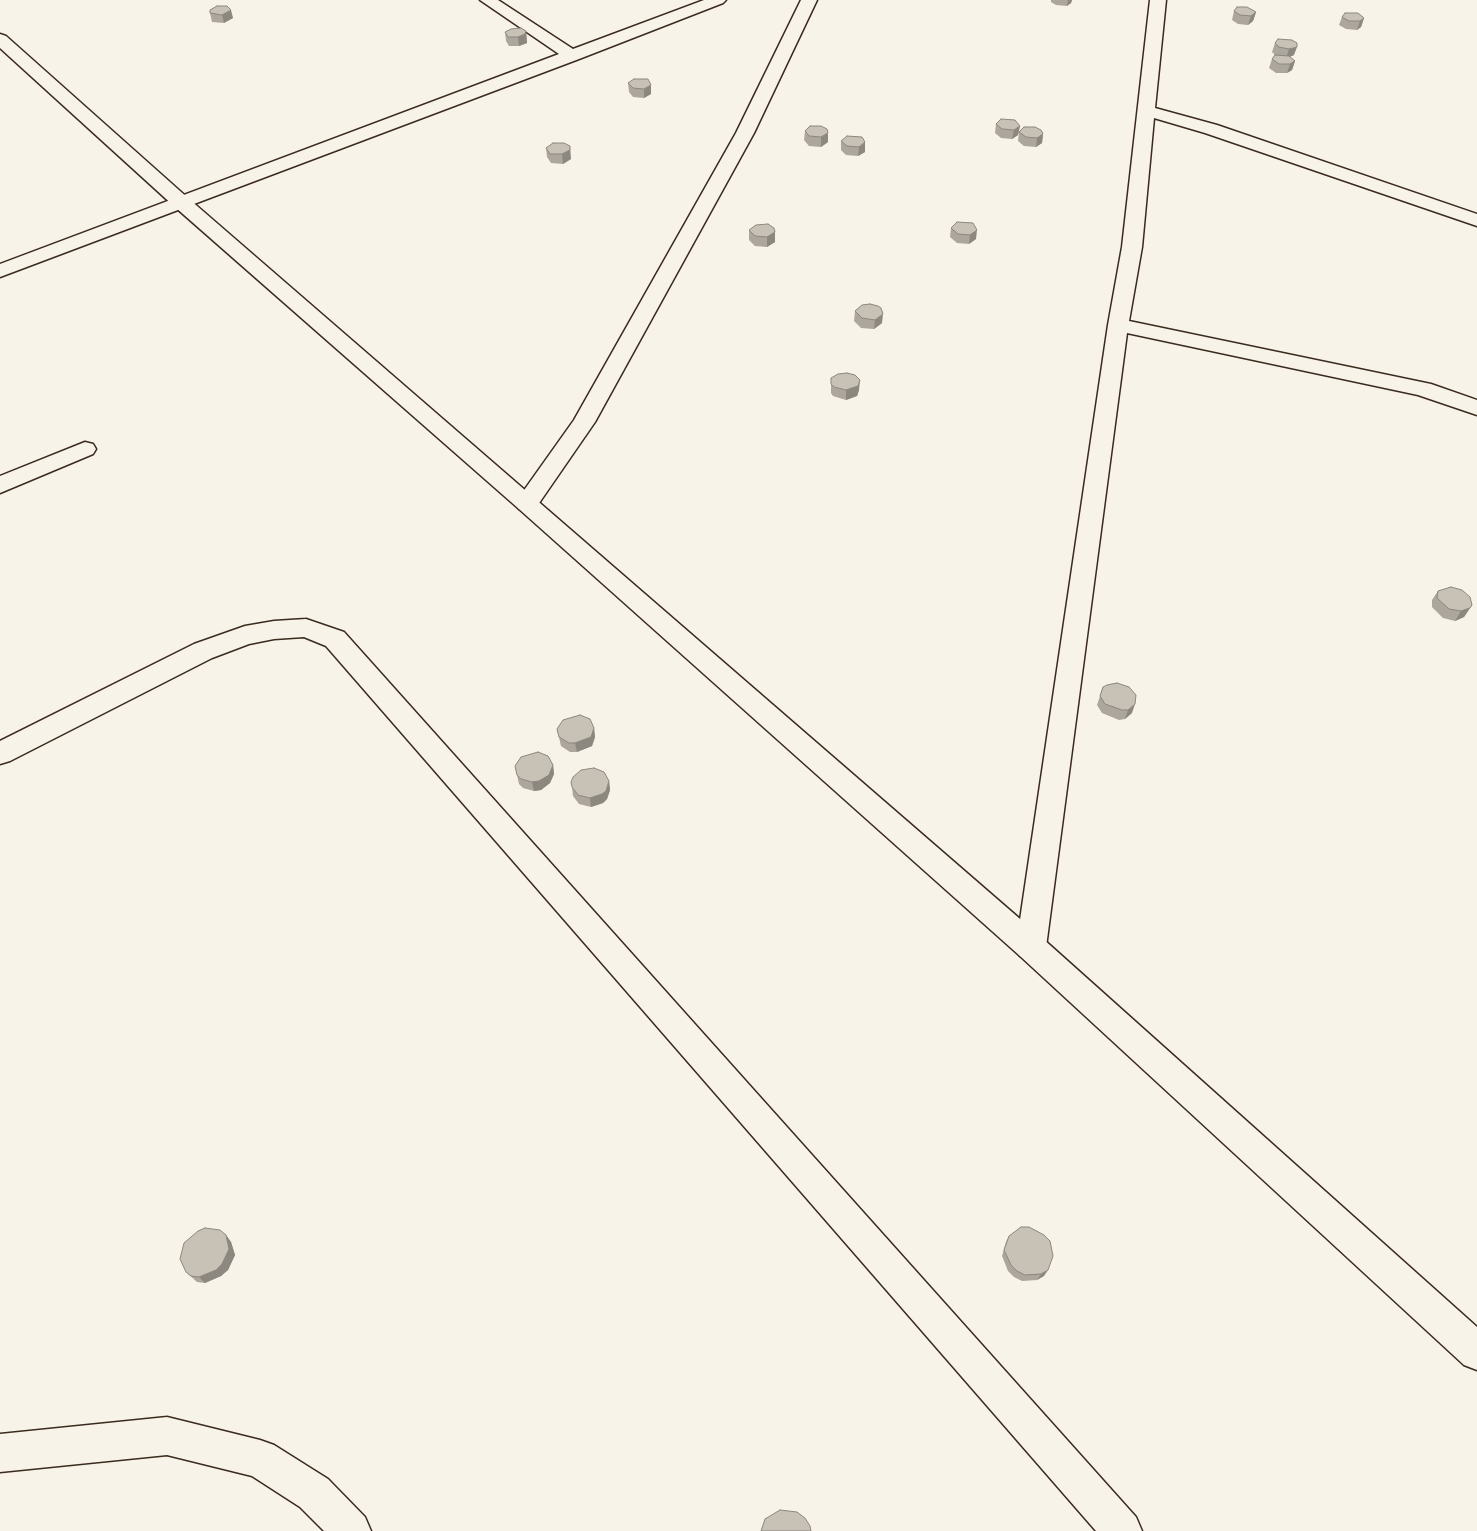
<!DOCTYPE html>
<style>
body{margin:0}
canvas{display:block;background:#f7f3e8}
</style>
<canvas width="1477" height="1531"></canvas>
<script>
const c = document.querySelector('canvas').getContext('2d');
c.lineJoin = 'round';
const shape = rows => new Path2D(rows.map(r => 'M' + r).join(''));
function trace(path, color, width, dash) { c.strokeStyle = color; c.lineWidth = width; c.lineCap = dash ? 'butt' : 'round'; c.setLineDash(dash || []); c.stroke(path); }
function fill(path, color) { c.fillStyle = color; c.fill(path, 'evenodd'); }
const minor = shape([
 [480,0,498,0,573,49,704,0,726,0,723,3,579,59,0,277,0,264,559,54,480,0],
 [801,0,817,0,754,133,595,422,535,509,527,511,519,509,515,503,574,420,736,133,801,0],
 [1150,0,1166,0,1155,108,1217,125,1477,214,1477,226,1205,133,1154,118,1142,247,1129,321,1431,384,1477,400,1477,415,1418,395,1127,333,1046,947,1042,956,1031,960,1020,956,1016,947,1108,325,1122,247,1150,0],
 [85,442,93,444,96,449,93,454,0,493,0,476,85,442],
 [306,619,344,632,1136,1517,1142,1531,1096,1531,326,646,304,637,274,639,249,644,212,658,10,761,0,764,0,741,194,644,245,626,274,621,306,619],
 [167,1417,260,1440,274,1445,328,1479,365,1517,371,1531,324,1531,300,1507,252,1476,167,1455,0,1472,0,1434,167,1417]
]);
const tertiary = shape([
 [0,34,6,36,189,199,1042,938,1477,1327,1477,1370,1464,1365,1020,956,519,509,175,207,0,48,0,34]
]);
const wall = shape([
 [1051,0,1072,0,1071,3,1067,6,1056,5,1051,2],
 [227,6,233,18,224,23,212,22,210,13],
 [1234,11,1256,12,1253,21,1248,25,1238,24,1232,20],
 [1342,17,1364,18,1361,27,1357,30,1346,29,1339,25],
 [526,31,527,43,519,46,509,46,506,41,505,32],
 [1292,40,1294,55,1290,57,1295,61,1292,70,1287,73,1276,73,1269,68,1272,59,1275,55,1272,52,1275,43],
 [628,83,651,85,651,94,644,98,633,97,629,92],
 [996,124,1020,126,1018,135,1012,139,1001,138,995,133],
 [827,129,828,142,821,147,809,146,804,140,805,131],
 [1019,132,1043,134,1042,143,1036,147,1024,146,1018,141],
 [841,141,865,142,865,152,858,156,846,155,841,150],
 [553,143,571,159,563,164,551,163,547,157,546,148],
 [973,223,976,239,969,244,957,243,950,237,951,228],
 [749,230,775,232,775,242,767,247,755,246,749,240],
 [862,305,882,323,874,329,861,328,854,321,855,311],
 [831,378,859,390,857,396,846,400,833,396,831,393],
 [1438,591,1472,605,1464,617,1455,621,1443,618,1432,607,1432,600],
 [1103,687,1132,713,1125,719,1119,720,1102,713,1097,705],
 [594,728,595,737,592,746,577,752,570,752,561,746,557,729],
 [553,765,554,774,550,783,541,790,534,791,523,788,519,784,515,766],
 [609,781,610,790,607,799,603,803,591,807,579,804,573,796,572,787],
 [226,1235,231,1242,235,1255,228,1270,221,1276,205,1283,197,1282,186,1272],
 [1009,1236,1044,1276,1037,1280,1022,1281,1014,1277,1008,1271,1002,1256,1006,1242]
]);
const shadedWall = shape([
 [1068,0,1072,0,1071,3,1067,6],
 [231,10,233,18,224,23,222,15],
 [1256,12,1253,21,1248,25,1251,16],
 [1364,18,1361,27,1357,30,1360,21],
 [526,31,527,43,519,46,518,37],
 [1297,47,1294,55,1286,58,1289,49],
 [1295,61,1292,70,1287,73,1290,64],
 [651,85,651,94,644,98,644,89],
 [1020,126,1018,135,1012,139,1014,130],
 [828,133,828,142,821,147,821,137],
 [1043,134,1042,143,1036,147,1037,138],
 [865,142,865,152,858,156,859,147],
 [570,146,571,159,563,164,562,154],
 [977,230,976,239,969,244,970,235],
 [775,232,775,242,767,247,767,237],
 [883,314,882,323,874,329,875,320],
 [860,380,859,390,857,396,846,400,846,390],
 [1470,608,1464,617,1455,621,1461,611],
 [1135,704,1132,713,1125,719,1128,710],
 [594,728,595,737,592,746,577,752,575,743],
 [553,765,554,774,550,783,541,790,534,791,532,782],
 [609,781,610,790,607,799,603,803,591,807,590,798],
 [226,1235,231,1242,235,1255,228,1270,221,1276,205,1283,199,1277],
 [1048,1270,1044,1276,1037,1280,1041,1274]
]);
const building = shape([
 [217,6,227,6,231,10,222,15,210,13,210,10,217,6],
 [1237,7,1247,7,1256,12,1251,16,1240,15,1234,11,1237,7],
 [1345,13,1358,13,1364,18,1360,21,1349,21,1342,17,1345,13],
 [521,28,526,31,525,34,518,37,508,37,505,32,511,29,521,28],
 [1278,39,1292,40,1297,43,1297,47,1289,49,1279,47,1275,43,1278,39],
 [1275,55,1289,56,1295,61,1290,64,1279,64,1272,59,1275,55],
 [634,79,648,79,651,85,644,89,633,88,628,83,634,79],
 [1001,119,1015,120,1020,126,1014,130,1002,129,996,124,1001,119],
 [810,126,821,126,827,129,828,133,821,137,809,136,805,131,810,126],
 [1024,127,1035,127,1041,130,1043,134,1037,138,1026,137,1019,132,1024,127],
 [847,136,862,137,865,142,859,147,847,146,841,141,847,136],
 [553,143,564,143,570,146,570,150,562,154,550,154,546,148,553,143],
 [957,222,973,223,977,230,970,235,958,234,951,228,957,222],
 [768,224,774,228,775,232,767,237,755,236,749,230,756,225,768,224],
 [870,304,878,306,881,308,883,314,875,320,862,318,855,311,862,305,870,304],
 [847,373,855,375,860,380,858,386,846,390,834,387,831,384,831,378,838,374,847,373],
 [1451,587,1462,590,1470,597,1472,605,1470,608,1461,611,1449,609,1437,598,1438,591,1451,587],
 [1117,683,1129,687,1136,695,1135,704,1128,710,1122,710,1105,704,1100,696,1103,687,1107,685,1117,683],
 [580,715,590,719,594,728,591,737,575,743,569,743,559,737,557,729,563,720,580,715],
 [538,752,548,756,553,765,549,775,539,781,532,782,521,779,517,775,515,766,521,757,538,752],
 [594,768,604,772,609,781,606,791,602,794,590,798,578,795,572,787,571,782,573,777,581,770,594,768],
 [1021,1227,1029,1227,1044,1235,1050,1241,1053,1256,1048,1270,1041,1274,1025,1275,1017,1271,1011,1265,1004,1250,1009,1236,1021,1227],
 [205,1228,220,1230,226,1235,229,1249,222,1264,216,1270,199,1277,191,1276,186,1272,180,1259,184,1243,198,1231,205,1228],
 [780,1510,797,1512,805,1518,810,1526,811,1531,761,1531,765,1519,780,1510]
]);
trace(minor, '#3b2a1e', 3);
trace(tertiary, '#3b2a1e', 3);
fill(minor, '#f7f3e8');
fill(tertiary, '#f7f3e8');
fill(wall, '#aca69d');
fill(shadedWall, '#8c877f');
fill(building, '#c8c1b6');
trace(building, '#8c877f', 1);
</script>
